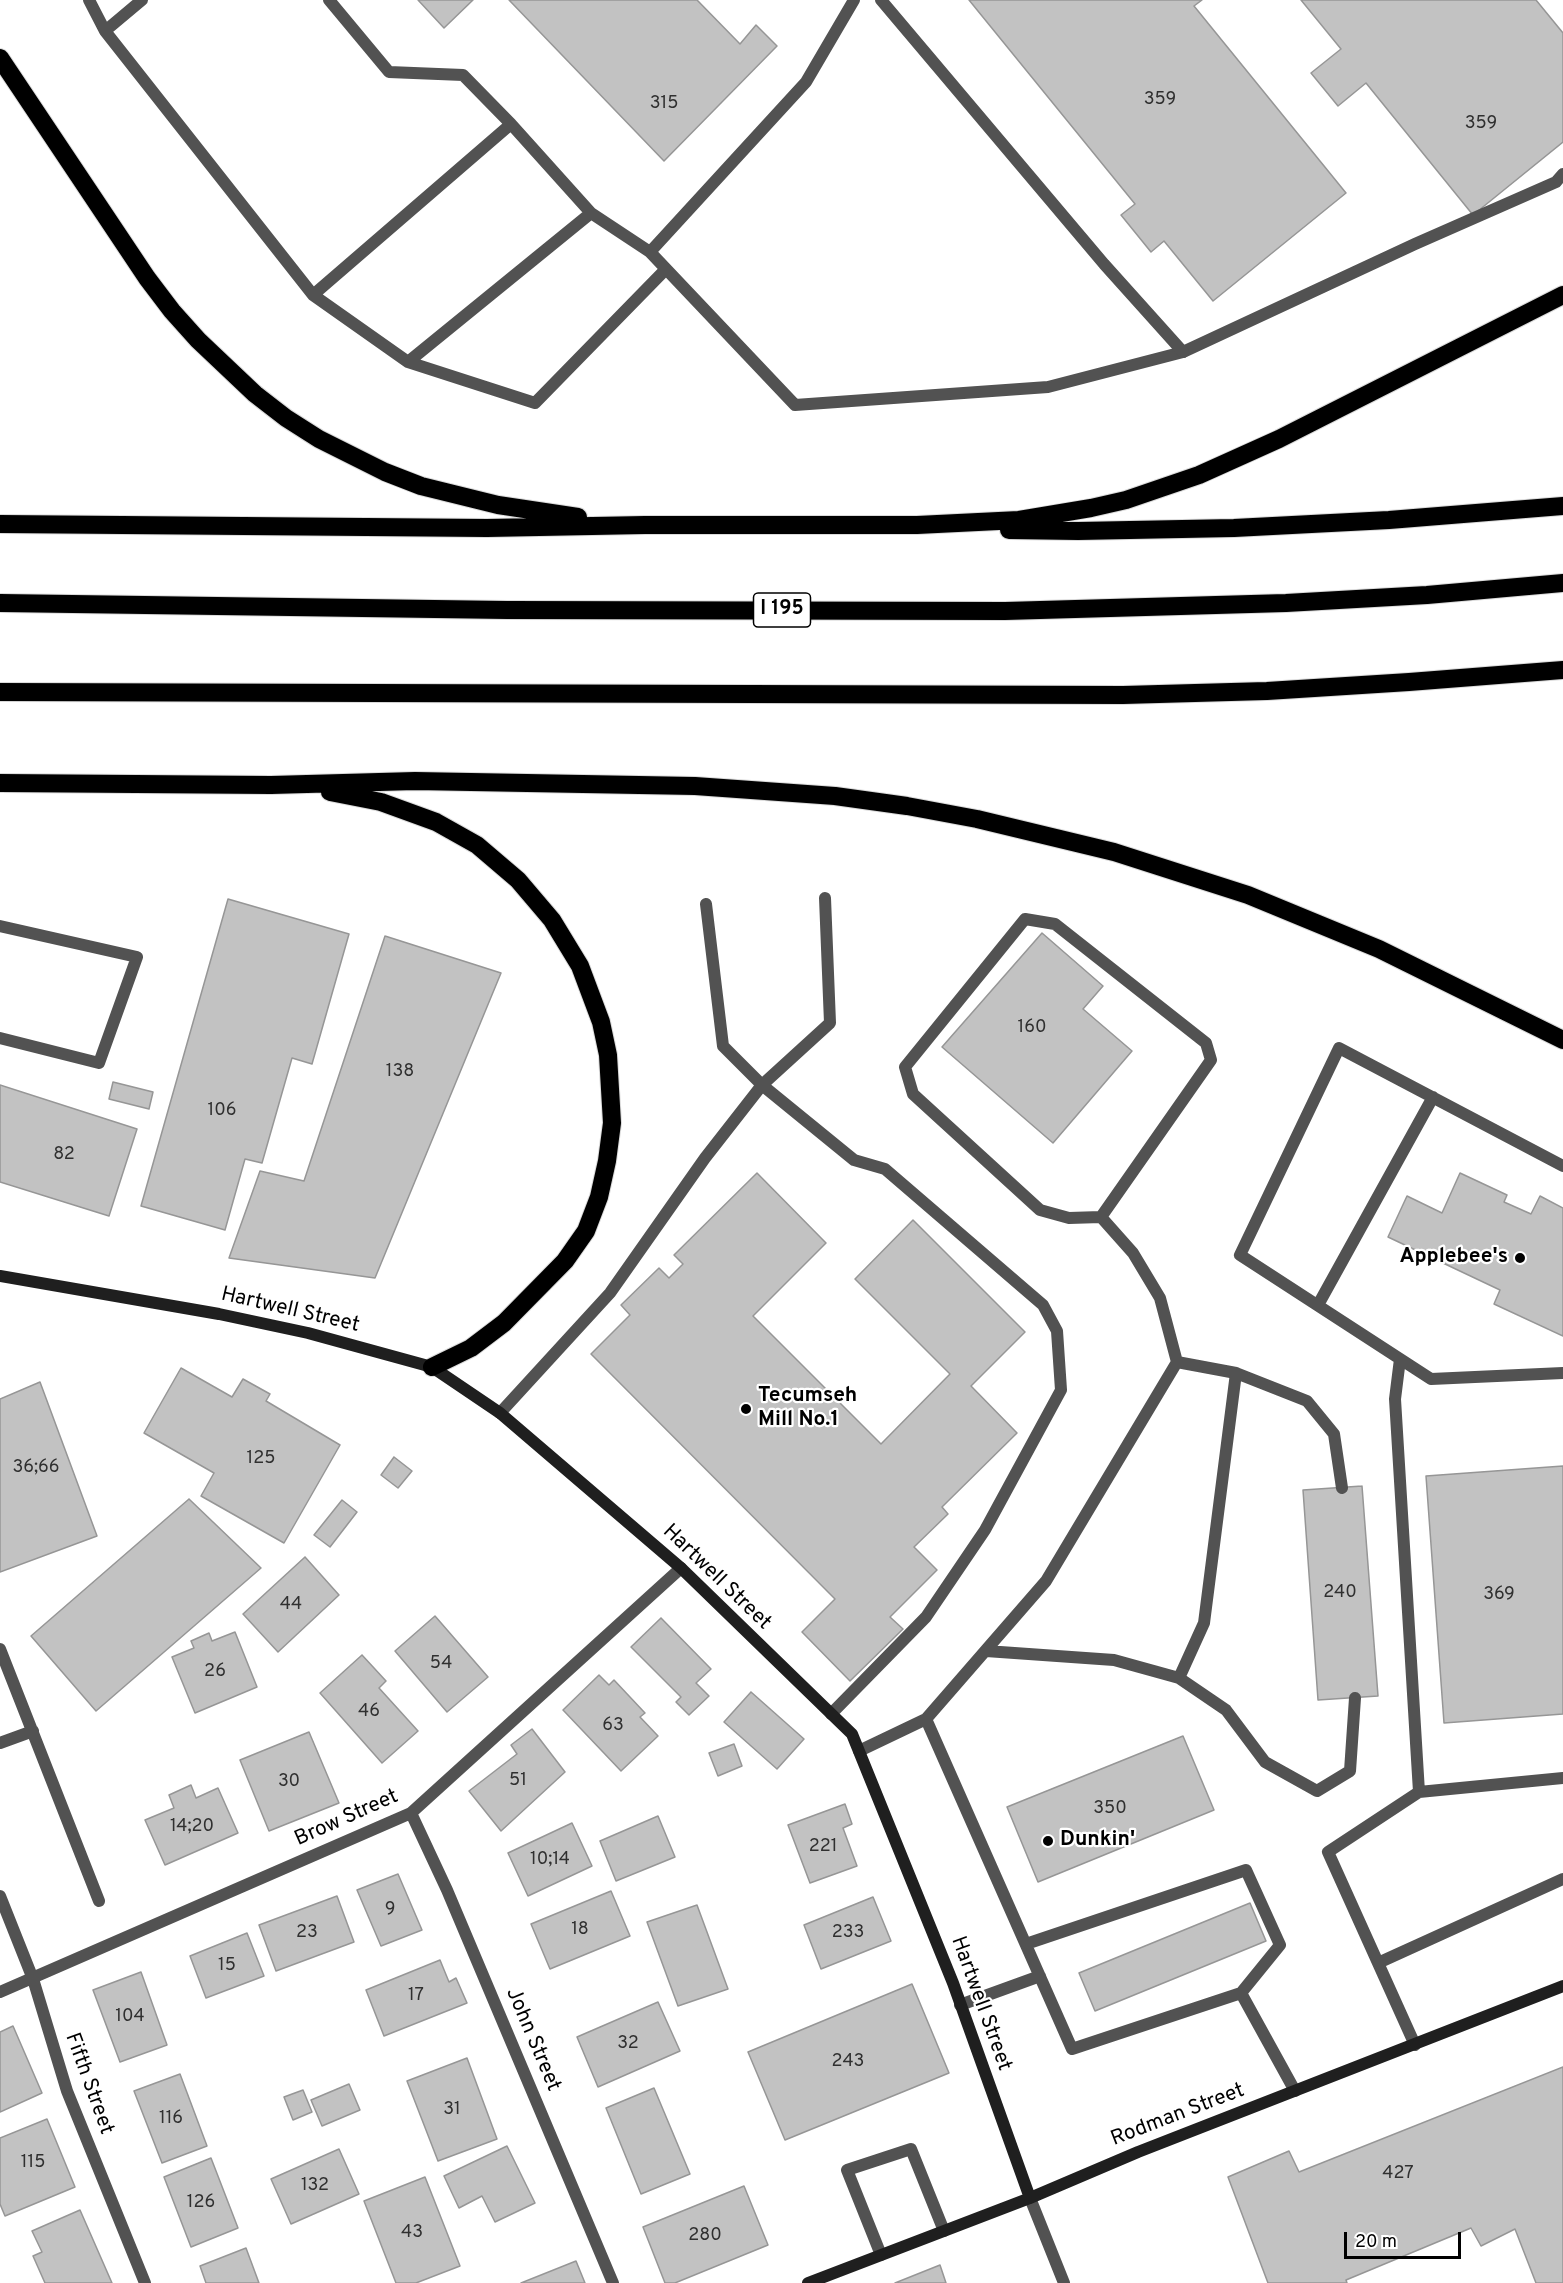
<!DOCTYPE html>
<style>
body{margin:0}
#map{position:relative;width:1563px;height:2283px;overflow:hidden;background:#fff;font-family:Overpass,sans-serif}
canvas{display:block}
.scale{position:absolute;left:1344px;top:2232px;width:117px;height:27px;box-sizing:border-box;border:3px solid #000;border-top:0;padding-left:8px;font-size:18px;line-height:21px;white-space:nowrap;color:#000;-webkit-text-stroke:4px #fff;paint-order:stroke}
</style>
<div id="map">
<canvas width="1563" height="2283"></canvas>
<div class="scale">20 m</div>
</div>
<script>
const c = document.querySelector('canvas').getContext('2d');
c.lineJoin = 'round';
function fill(path, color) { c.fillStyle = color; c.fill(path, 'evenodd'); }
const shape = rows => new Path2D(rows.map(r => 'M' + r).join(''));
function trace(path, color, width, dash) { c.strokeStyle = color; c.lineWidth = width; c.lineCap = dash ? 'butt' : 'round'; c.setLineDash(dash || []); c.stroke(path); }
function write(font, color, halo, rows, align = 'center') {
  c.font = font + ' Overpass,sans-serif'; c.lineWidth = 4.5; c.setLineDash([]); c.textBaseline = 'middle'; c.strokeStyle = halo; c.fillStyle = color; for (const [text, x, y, turn = 0] of rows) {
    c.save(); c.translate(x, y); c.rotate((+turn || 0) * Math.PI / 180); c.textAlign = isNaN(turn) ? turn : align; if (halo) c.strokeText(text, 0, 0); c.fillText(text, 0, 0); c.restore();
  }
}
const building = shape([
 [418,0,473,0,444,28,418,0],
 [509,0,697,0,740,44,756,25,777,46,664,161,509,0],
 [969,0,1202,0,1194,6,1346,193,1213,301,1164,241,1151,252,1121,215,1135,204,969,0],
 [1301,0,1536,0,1563,33,1563,142,1473,215,1366,83,1338,106,1311,73,1341,49,1301,0],
 [228,899,349,934,312,1064,292,1058,262,1163,245,1159,225,1230,141,1206,228,899],
 [1042,933,1103,986,1083,1009,1132,1051,1053,1143,942,1047,1042,933],
 [385,936,501,973,375,1278,229,1258,260,1171,304,1181,385,936],
 [113,1082,153,1092,149,1109,109,1099,113,1082],
 [0,1085,137,1129,109,1216,0,1182,0,1085],
 [757,1173,826,1243,753,1316,881,1444,950,1374,855,1279,913,1220,1025,1332,971,1386,1017,1433,942,1507,948,1514,914,1547,937,1570,890,1617,903,1629,850,1681,802,1632,835,1599,591,1354,630,1315,621,1305,659,1268,669,1278,683,1264,674,1255,757,1173],
 [1460,1173,1507,1195,1504,1202,1531,1214,1540,1196,1563,1208,1563,1336,1494,1304,1500,1290,1388,1237,1407,1196,1442,1213,1460,1173],
 [181,1368,232,1397,243,1379,270,1394,266,1401,340,1445,284,1543,201,1496,214,1473,144,1433,181,1368],
 [40,1382,97,1536,0,1572,0,1399,40,1382],
 [394,1457,412,1471,398,1488,381,1475,394,1457],
 [1563,1466,1563,1714,1444,1723,1426,1476,1563,1466],
 [1362,1486,1378,1696,1318,1700,1303,1490,1362,1486],
 [189,1499,261,1568,96,1711,31,1636,189,1499],
 [342,1500,357,1512,330,1547,314,1535,342,1500],
 [305,1557,339,1595,278,1652,243,1614,305,1557],
 [435,1616,488,1677,447,1712,395,1651,435,1616],
 [661,1618,711,1669,696,1683,709,1696,689,1715,676,1702,681,1697,631,1647,661,1618],
 [235,1632,257,1687,195,1713,172,1657,194,1648,191,1641,209,1633,212,1641,235,1632],
 [362,1655,386,1681,379,1688,418,1731,382,1763,320,1693,362,1655],
 [599,1675,609,1685,614,1680,645,1713,640,1717,658,1736,621,1771,563,1710,599,1675],
 [751,1692,804,1739,777,1769,724,1722,751,1692],
 [532,1729,565,1772,501,1831,469,1791,517,1754,511,1745,532,1729],
 [309,1732,339,1803,269,1831,240,1760,309,1732],
 [1183,1736,1214,1810,1038,1882,1007,1807,1183,1736],
 [734,1744,742,1766,718,1776,709,1753,734,1744],
 [191,1785,196,1798,218,1788,238,1833,165,1865,145,1820,174,1808,169,1795,191,1785],
 [845,1804,852,1824,843,1828,857,1866,810,1883,788,1825,845,1804],
 [658,1816,675,1857,616,1881,600,1841,658,1816],
 [572,1823,592,1866,528,1896,508,1853,572,1823],
 [398,1874,422,1930,381,1946,357,1890,398,1874],
 [611,1891,630,1936,550,1969,531,1924,611,1891],
 [337,1896,354,1942,276,1971,259,1925,337,1896],
 [873,1897,891,1941,821,1969,804,1925,873,1897],
 [1250,1903,1266,1941,1095,2011,1079,1973,1250,1903],
 [697,1905,728,1989,678,2006,647,1922,697,1905],
 [247,1933,264,1976,206,1998,190,1956,247,1933],
 [440,1960,449,1982,456,1978,467,2003,384,2036,366,1990,440,1960],
 [141,1972,167,2045,120,2062,93,1990,141,1972],
 [912,1984,949,2073,785,2140,748,2052,912,1984],
 [658,2002,680,2051,598,2087,577,2037,658,2002],
 [13,2026,42,2093,0,2112,0,2032,13,2026],
 [467,2058,497,2139,438,2161,407,2081,467,2058],
 [1563,2067,1563,2283,1536,2283,1515,2229,1481,2246,1471,2228,1346,2280,1347,2283,1268,2283,1228,2177,1289,2151,1299,2172,1563,2067],
 [180,2074,207,2146,162,2163,134,2091,180,2074],
 [349,2084,360,2110,322,2126,311,2100,349,2084],
 [654,2088,690,2174,641,2194,606,2108,654,2088],
 [303,2090,312,2112,293,2120,284,2097,303,2090],
 [47,2119,75,2187,5,2216,0,2204,0,2138,47,2119],
 [507,2146,535,2203,495,2222,482,2196,459,2208,444,2176,507,2146],
 [339,2149,359,2194,291,2224,271,2179,339,2149],
 [211,2158,238,2228,191,2247,164,2177,211,2158],
 [425,2177,460,2266,416,2283,396,2283,364,2201,425,2177],
 [744,2186,768,2245,675,2283,665,2283,643,2227,744,2186],
 [80,2210,112,2283,45,2283,33,2256,42,2252,32,2231,80,2210],
 [246,2248,259,2283,206,2283,200,2266,246,2248],
 [576,2261,585,2283,521,2283,576,2261],
 [940,2265,946,2283,895,2283,940,2265]
]);
const service = shape([
 [89,0,105,31,142,0],
 [329,0,389,72,463,75,511,124,591,213,650,252],
 [854,0,806,82,650,252,795,405,1048,387,1183,352,1415,244,1556,182,1563,174],
 [105,31,313,295,408,362,535,403,666,269],
 [313,295,511,124],
 [408,362,591,213],
 [706,904,723,1046,762,1085,854,1160,885,1169,1043,1305,1057,1331,1061,1390,985,1530,926,1617,831,1714],
 [0,926,137,957,99,1063,0,1038],
 [1563,1166,1339,1048,1240,1255,1431,1379,1563,1373],
 [1101,1217,1069,1218,1040,1210,913,1094,905,1067,1025,919,1055,924,1206,1043,1211,1060,1101,1217,1133,1253,1160,1298,1177,1362],
 [1318,1305,1433,1097],
 [1400,1359,1395,1399,1419,1792],
 [1236,1373,1307,1401,1334,1434,1342,1488],
 [500,1413,610,1293,705,1158,762,1085,830,1023,825,898],
 [0,1649,99,1901],
 [986,1651,1114,1660,1179,1678,1226,1710,1265,1762,1317,1791,1350,1771,1355,1698],
 [926,1719,1046,1581,1177,1362,1236,1373,1204,1623,1179,1678],
 [0,1743,33,1731],
 [859,1751,926,1719,1072,2049,1241,1993,1295,2091],
 [1026,1944,1246,1870,1280,1945,1241,1993],
 [1378,1963,1563,1879],
 [960,2005,1040,1976],
 [1415,2045,1328,1852,1419,1792,1563,1778],
 [881,2255,847,2170,911,2149,944,2231]
]);
const minor = shape([
 [881,0,1104,264,1183,352],
 [411,1813,447,1890,613,2283],
 [0,1896,33,1979,67,2091,145,2283],
 [0,1992,411,1813,681,1568],
 [1030,2198,1064,2283]
]);
const secondary = shape([
 [0,1276,219,1314,308,1333,432,1367,500,1413,681,1568,852,1734,953,1983,1030,2198],
 [808,2283,1030,2198,1138,2152,1563,1986]
]);
const motorway = shape([
 [0,58,147,278,172,311,198,340,255,394,286,418,319,439,385,472,421,486,498,505,578,517],
 [0,524,487,528,645,525,917,525,1019,520,1091,508,1126,500,1199,475,1279,439,1563,295],
 [1009,530,1078,531,1234,528,1389,520,1563,506],
 [0,603,507,610,1005,611,1286,603,1427,595,1563,583],
 [0,692,1123,695,1267,691,1409,682,1563,670],
 [0,783,271,785,415,781,695,786,835,796,907,806,977,819,1114,852,1248,895,1379,949,1563,1040],
 [330,792,381,802,436,822,477,845,518,880,552,920,580,966,601,1022,608,1055,612,1123,607,1161,599,1197,586,1231,565,1261,504,1323,471,1348,432,1367]
]);
const markers = [
 [1520,1258,6,"#000"],
 [746,1409,6,"#000"],
 [1048,1841,6,"#000"]
];
const numberNames = [
 ["359",1160,100],
 ["315",664,104],
 ["359",1481,124],
 ["160",1032,1028],
 ["138",400,1072],
 ["106",222,1111],
 ["82",64,1155],
 ["125",261,1459],
 ["36;66",36,1468],
 ["240",1340,1593],
 ["369",1499,1595],
 ["44",291,1605],
 ["54",441,1664],
 ["26",215,1672],
 ["46",369,1712],
 ["63",613,1726],
 ["51",518,1781],
 ["30",289,1782],
 ["350",1110,1809],
 ["14;20",192,1827],
 ["221",823,1847],
 ["10;14",550,1860],
 ["9",390,1910],
 ["18",580,1930],
 ["23",307,1933],
 ["233",848,1933],
 ["15",227,1966],
 ["17",416,1996],
 ["104",130,2017],
 ["32",628,2044],
 ["243",848,2062],
 ["31",452,2110],
 ["116",171,2119],
 ["115",33,2163],
 ["427",1398,2174],
 ["132",315,2186],
 ["126",201,2203],
 ["43",412,2233],
 ["280",705,2236]
];
const shields = [
 [782,610,57]
];
const shieldNames = [
 ["I 195",782,610]
];
const poiNames = [
 ["Applebee's",1508,1258,"right"],
 ["Tecumseh",758,1397],
 ["Mill No.1",758,1421],
 ["Dunkin'",1060,1841]
];
const streetNames = [
 ["Hartwell Street",290,1311,13],
 ["Hartwell Street",716,1578,44],
 ["Brow Street",347,1819,-24],
 ["Hartwell Street",980,2004,70],
 ["John Street",532,2040,67],
 ["Fifth Street",88,2084,70],
 ["Rodman Street",1178,2116,-21]
];
fill(building, '#c2c2c2');
trace(building, '#969696', 1.5);
trace(motorway, '#dbdbdb', 20);
trace(service, '#525252', 12);
trace(minor, '#525252', 12);
trace(secondary, '#1f1f1f', 12);
trace(motorway, '#000', 18);
for (const [x, y, r, color] of markers) { const dot = new Path2D(); dot.arc(x, y, r, 0, 2 * Math.PI); c.fillStyle = color; c.fill(dot); trace(dot, '#fff', 2); }
write('18px', '#303030', null, numberNames);
for (const [x, y, w] of shields) { const box = new Path2D(); box.roundRect(x - w / 2, y - 17, w, 34, 4.5); c.fillStyle = '#fff'; c.fill(box); trace(box, '#000', 1.5); }
write('bold 20px', '#000', null, shieldNames);
write('bold 21px', '#000', '#fff', poiNames, 'left');
write('21px', '#000', '#fff', streetNames);
</script>
